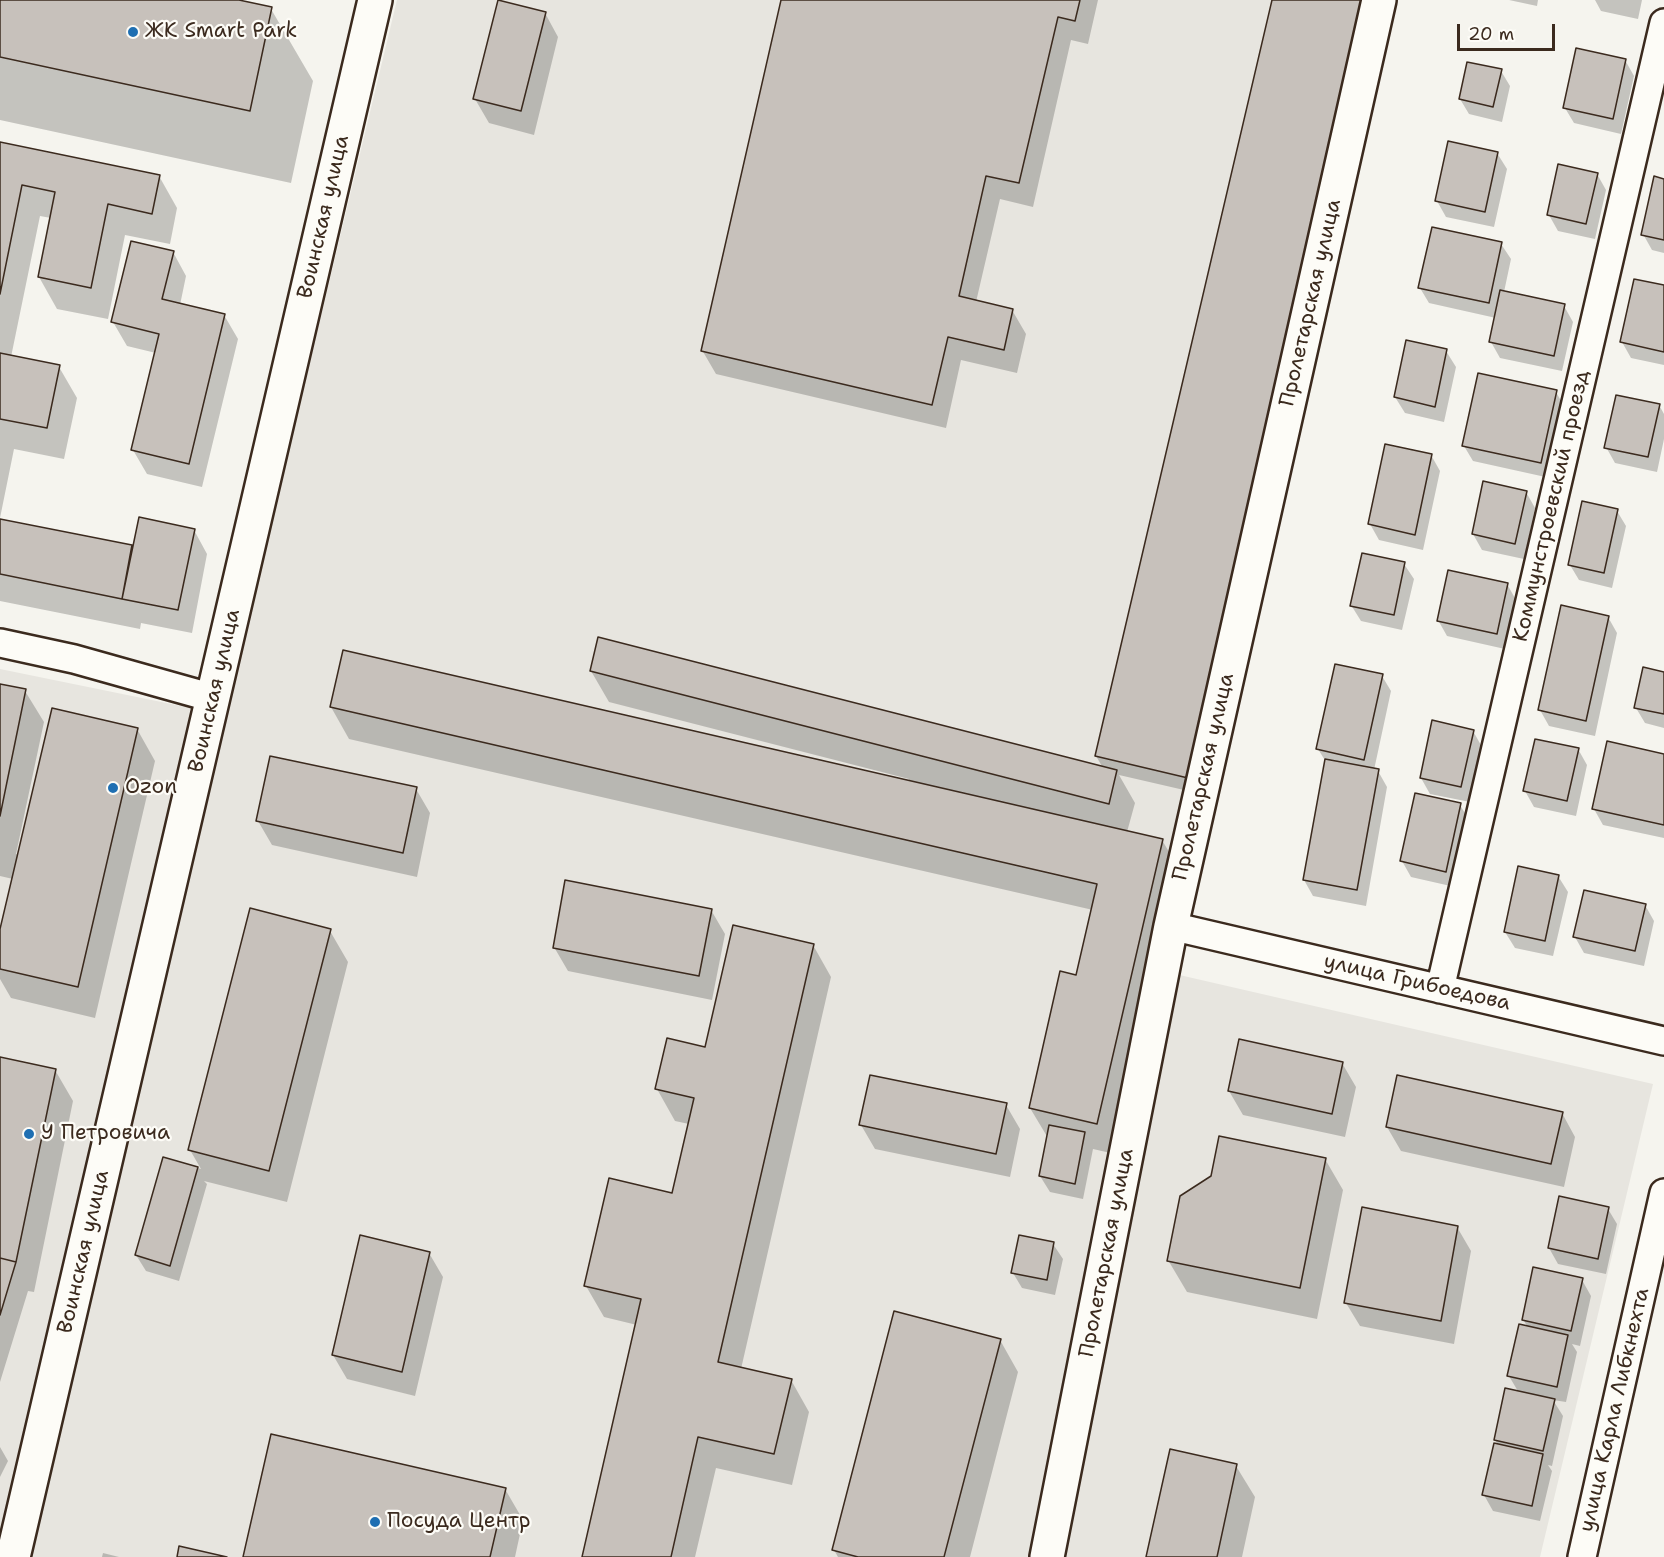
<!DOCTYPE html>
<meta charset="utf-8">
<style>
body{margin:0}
#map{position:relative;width:1664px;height:1557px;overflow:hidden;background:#f5f4ee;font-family:"Shantell Sans",sans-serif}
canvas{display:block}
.scale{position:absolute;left:1457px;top:24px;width:98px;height:27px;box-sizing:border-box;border:3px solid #3b2a1e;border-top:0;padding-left:8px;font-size:18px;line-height:21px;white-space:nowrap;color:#3b2a1e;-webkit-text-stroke:4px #fdfcf7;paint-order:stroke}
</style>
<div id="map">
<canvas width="1664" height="1557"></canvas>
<div class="scale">20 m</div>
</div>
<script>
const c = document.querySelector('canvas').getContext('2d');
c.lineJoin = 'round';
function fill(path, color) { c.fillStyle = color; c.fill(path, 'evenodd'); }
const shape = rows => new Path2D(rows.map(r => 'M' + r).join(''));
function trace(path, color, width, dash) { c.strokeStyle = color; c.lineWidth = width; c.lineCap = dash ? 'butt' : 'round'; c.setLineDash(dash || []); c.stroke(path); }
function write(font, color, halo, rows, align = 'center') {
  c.font = font + ' "Shantell Sans",sans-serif'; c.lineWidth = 4.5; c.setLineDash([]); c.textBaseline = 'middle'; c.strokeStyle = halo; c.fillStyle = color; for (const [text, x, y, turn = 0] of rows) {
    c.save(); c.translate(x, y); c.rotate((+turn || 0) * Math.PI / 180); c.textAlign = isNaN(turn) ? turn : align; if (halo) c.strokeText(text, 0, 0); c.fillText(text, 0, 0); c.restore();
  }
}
const built = shape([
 [397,0,1370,0,1149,968,1653,1084,1540,1557,0,1557,0,669,225,715]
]);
const shadow = shape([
 [0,0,232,0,271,9,313,81,291,183,0,120],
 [783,0,1098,0,1088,44,1071,40,1033,207,1000,199,976,302,1012,310,1026,334,1017,373,961,360,946,428,716,374,702,350],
 [1274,0,1197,793,1119,775,1135,803,1127,832,1162,840,1180,871,1115,1154,1093,1149,1083,1199,1050,1192,1040,1176,1048,1138,1030,1108,1077,977,1093,910,349,739,331,707,908,781,909,779,609,702,591,671,1103,768,1096,756],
 [1509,0,1538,0,1537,6],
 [1595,0,1642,0,1638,19,1601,11],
 [545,13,558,37,534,135,489,123,475,99],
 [1625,60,1634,76,1621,134,1574,123,1565,108],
 [1501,71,1510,86,1502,122,1469,114,1460,99],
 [0,144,159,176,177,208,170,244,125,235,108,319,57,309,39,277,51,218,40,216,11,357,59,367,77,398,64,459,14,449,0,518],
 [1497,153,1507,169,1494,227,1446,217,1437,201],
 [1597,174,1606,190,1595,239,1558,231,1549,215],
 [1664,180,1664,253,1652,250,1643,234],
 [1501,244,1511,259,1504,292,1564,306,1573,322,1562,371,1500,358,1491,342,1496,318,1429,303,1420,288],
 [173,252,186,276,180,305,224,315,238,339,202,487,147,474,133,450,156,353,127,346,113,322],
 [1664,287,1664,365,1631,358,1622,342],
 [1446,351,1456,367,1444,422,1405,413,1395,397],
 [1556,392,1565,408,1550,478,1473,461,1464,446],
 [1659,405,1664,414,1664,439,1657,472,1615,463,1606,447],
 [1431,455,1440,471,1423,550,1379,540,1370,524],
 [1526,492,1535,508,1524,559,1482,550,1473,534],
 [1617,511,1626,526,1612,588,1579,580,1570,565],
 [0,521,131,546,134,550,194,530,207,554,192,633,141,623,140,629,0,601],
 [1404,564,1414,579,1402,630,1361,621,1351,605],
 [1507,584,1516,600,1505,649,1447,636,1438,620],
 [1608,617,1617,633,1595,736,1549,726,1540,710],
 [1664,673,1664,728,1645,723,1636,708],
 [1382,676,1391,691,1374,770,1378,771,1387,787,1366,906,1313,896,1304,880,1326,762,1318,749],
 [0,685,25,691,44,722,16,854,19,855,137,729,155,761,95,1018,11,998,0,979,0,936,13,879,0,876],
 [1473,731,1482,747,1470,802,1430,794,1421,778],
 [1578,749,1587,765,1576,816,1534,807,1525,791],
 [1664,755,1664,838,1603,825,1594,809],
 [416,789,430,813,417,877,272,845,258,821],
 [1460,805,1469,820,1455,887,1411,877,1402,861],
 [1558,876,1568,892,1553,956,1515,948,1505,932],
 [1645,905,1654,921,1644,966,1584,953,1575,937],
 [711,910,725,934,712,1000,568,971,554,947],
 [330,931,348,962,287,1202,204,1181,207,1184,179,1281,146,1271,136,1255,164,1158,201,1169,190,1150],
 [813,945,831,977,741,1369,791,1380,809,1412,792,1485,716,1468,695,1557,584,1557,637,1325,604,1317,586,1286,673,1195,689,1124,675,1121,657,1089,707,1049],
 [0,1059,55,1070,73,1101,34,1292,28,1291,0,1382],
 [1342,1063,1356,1087,1345,1137,1243,1115,1229,1091],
 [1006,1105,1020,1129,1010,1177,875,1149,861,1125],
 [1562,1113,1575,1137,1564,1187,1401,1151,1387,1127],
 [1325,1159,1343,1190,1317,1319,1187,1292,1168,1260],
 [1608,1209,1617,1224,1606,1274,1558,1264,1549,1248],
 [1457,1227,1471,1251,1454,1344,1360,1326,1346,1303],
 [1053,1244,1063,1259,1055,1295,1022,1288,1013,1273],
 [429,1253,443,1277,415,1396,347,1379,333,1355],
 [1582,1280,1591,1296,1580,1346,1572,1344,1577,1352,1566,1402,1553,1400,1563,1416,1552,1466,1548,1465,1552,1471,1540,1521,1493,1511,1484,1495,1499,1446,1495,1440,1519,1393,1509,1376,1528,1328,1523,1319],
 [1000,1340,1018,1372,970,1557,838,1557,834,1550],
 [0,1447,8,1461,0,1477],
 [1236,1466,1255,1497,1242,1557,1148,1557],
 [505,1489,523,1520,515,1557,245,1557],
 [103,1553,119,1557,102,1557]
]);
const building = shape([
 [0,0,239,0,272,7,250,111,0,57,0,0],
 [498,0,546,12,521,111,473,99,498,0],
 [781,0,1080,0,1075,21,1058,17,1019,183,986,176,959,296,1013,309,1004,350,948,337,932,405,701,351,781,0],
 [1272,0,1371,0,1188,778,1095,756,1272,0],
 [1576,48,1626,59,1613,119,1563,108,1576,48],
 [1467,62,1502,69,1493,107,1459,99,1467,62],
 [1448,141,1498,152,1485,212,1435,201,1448,141],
 [0,142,160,175,152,214,108,204,91,288,38,277,55,192,22,185,0,294,0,142],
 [1558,164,1598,173,1586,224,1547,215,1558,164],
 [1654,176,1664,179,1664,240,1641,235,1654,176],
 [1432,227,1502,242,1489,303,1418,288,1432,227],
 [131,241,174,251,162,299,225,314,189,464,131,450,159,334,111,322,131,241],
 [1634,279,1664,285,1664,352,1620,342,1634,279],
 [1500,290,1565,304,1554,356,1489,342,1500,290],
 [1406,340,1447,349,1435,407,1394,397,1406,340],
 [0,353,60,365,47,428,0,419,0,353],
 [1478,373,1557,390,1541,463,1462,446,1478,373],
 [1616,395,1660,404,1648,457,1604,448,1616,395],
 [1385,444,1432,454,1415,535,1368,524,1385,444],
 [1483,481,1527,491,1515,544,1472,534,1483,481],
 [1582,501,1618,509,1604,573,1568,565,1582,501],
 [139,517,195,529,178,610,122,599,139,517],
 [0,519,132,545,122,599,0,574,0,519],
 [1362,553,1405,562,1394,615,1350,606,1362,553],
 [1448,570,1508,583,1497,634,1437,621,1448,570],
 [1561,605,1609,616,1586,721,1538,710,1561,605],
 [598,637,1117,770,1109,804,590,671,598,637],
 [343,650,1163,839,1097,1124,1029,1108,1060,971,1076,975,1097,884,330,707,343,650],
 [1335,664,1383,674,1364,760,1316,749,1335,664],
 [1643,667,1664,672,1664,714,1634,708,1643,667],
 [0,684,26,689,0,816,0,684],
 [52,708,138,728,78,987,0,969,0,929,52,708],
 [1432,720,1474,730,1461,787,1420,778,1432,720],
 [1535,739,1579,748,1567,801,1523,791,1535,739],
 [1607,741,1664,754,1664,825,1592,809,1607,741],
 [270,756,417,787,403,853,256,821,270,756],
 [1325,759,1379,769,1357,890,1303,880,1325,759],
 [1415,793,1461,803,1446,872,1400,861,1415,793],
 [1518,866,1559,875,1545,941,1504,932,1518,866],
 [565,880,712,909,699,976,553,948,565,880],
 [1584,890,1646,904,1635,951,1573,937,1584,890],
 [250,908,331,929,269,1171,188,1150,250,908],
 [733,925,814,944,718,1362,792,1379,774,1454,698,1437,671,1557,582,1557,641,1299,584,1286,609,1178,672,1193,694,1098,655,1089,667,1038,705,1047,733,925],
 [1239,1039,1343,1062,1332,1114,1228,1091,1239,1039],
 [0,1057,56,1069,16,1262,0,1258,0,1057],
 [870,1075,1007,1103,996,1154,859,1125,870,1075],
 [1397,1075,1563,1112,1551,1164,1386,1127,1397,1075],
 [1049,1125,1085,1132,1075,1184,1039,1176,1049,1125],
 [1219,1136,1326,1158,1300,1288,1167,1261,1180,1196,1211,1176,1219,1136],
 [163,1157,198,1167,170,1266,135,1255,163,1157],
 [1559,1196,1609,1207,1598,1259,1548,1248,1559,1196],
 [1362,1207,1458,1226,1441,1321,1344,1303,1362,1207],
 [360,1235,430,1252,402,1372,332,1355,360,1235],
 [1019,1235,1054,1242,1047,1280,1011,1273,1019,1235],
 [0,1258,16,1262,0,1315,0,1258],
 [1533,1267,1583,1278,1571,1331,1522,1320,1533,1267],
 [894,1311,1001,1339,944,1557,858,1557,832,1550,894,1311],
 [1519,1324,1568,1335,1557,1387,1507,1376,1519,1324],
 [1505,1388,1555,1399,1543,1451,1494,1440,1505,1388],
 [271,1434,506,1488,490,1557,243,1557,271,1434],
 [1494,1443,1543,1454,1532,1506,1482,1495,1494,1443],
 [1170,1449,1237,1464,1217,1557,1146,1557,1170,1449],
 [179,1546,227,1557,177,1557,179,1546]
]);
const street = shape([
 [0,643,74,659,213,698],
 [1171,926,1664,1041],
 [1440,989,1664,23],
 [1582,1557,1664,1193]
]);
const secondary = shape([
 [13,1557,375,0],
 [1047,1557,1171,926,1379,0]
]);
const markers = [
 [133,32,6,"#1f6fb2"],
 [113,788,6,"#1f6fb2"],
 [29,1134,6,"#1f6fb2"],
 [375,1522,6,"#1f6fb2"]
];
const poiNames = [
 ["ЖК Smart Park",145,32],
 ["Ozon",125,788],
 ["У Петровича",41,1134],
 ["Посуда Центр",387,1522]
];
const streetNames = [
 ["Воинская улица",324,217,-77],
 ["Пролетарская улица",1311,303,-77],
 ["Коммунстроевский проезд",1552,506,-77],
 ["Воинская улица",215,691,-77],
 ["Пролетарская улица",1204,777,-77],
 ["улица Грибоедова",1417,983,13],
 ["Воинская улица",84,1252,-77],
 ["Пролетарская улица",1107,1253,-79],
 ["улица Карла Либкнехта",1615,1410,-77]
];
fill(built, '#e7e5df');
fill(shadow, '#0003');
fill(building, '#c7c1bb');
trace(building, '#3b2a1e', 1.5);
trace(street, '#3b2a1e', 32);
trace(secondary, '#3b2a1e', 38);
trace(street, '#fdfcf7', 27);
trace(secondary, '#fdfcf7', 33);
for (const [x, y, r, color] of markers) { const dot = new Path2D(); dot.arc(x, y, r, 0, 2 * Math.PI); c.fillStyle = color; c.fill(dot); trace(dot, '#fdfcf7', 2); }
write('21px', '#3b2a1e', '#fdfcf7', poiNames, 'left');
write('21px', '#3b2a1e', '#fdfcf7', streetNames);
</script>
